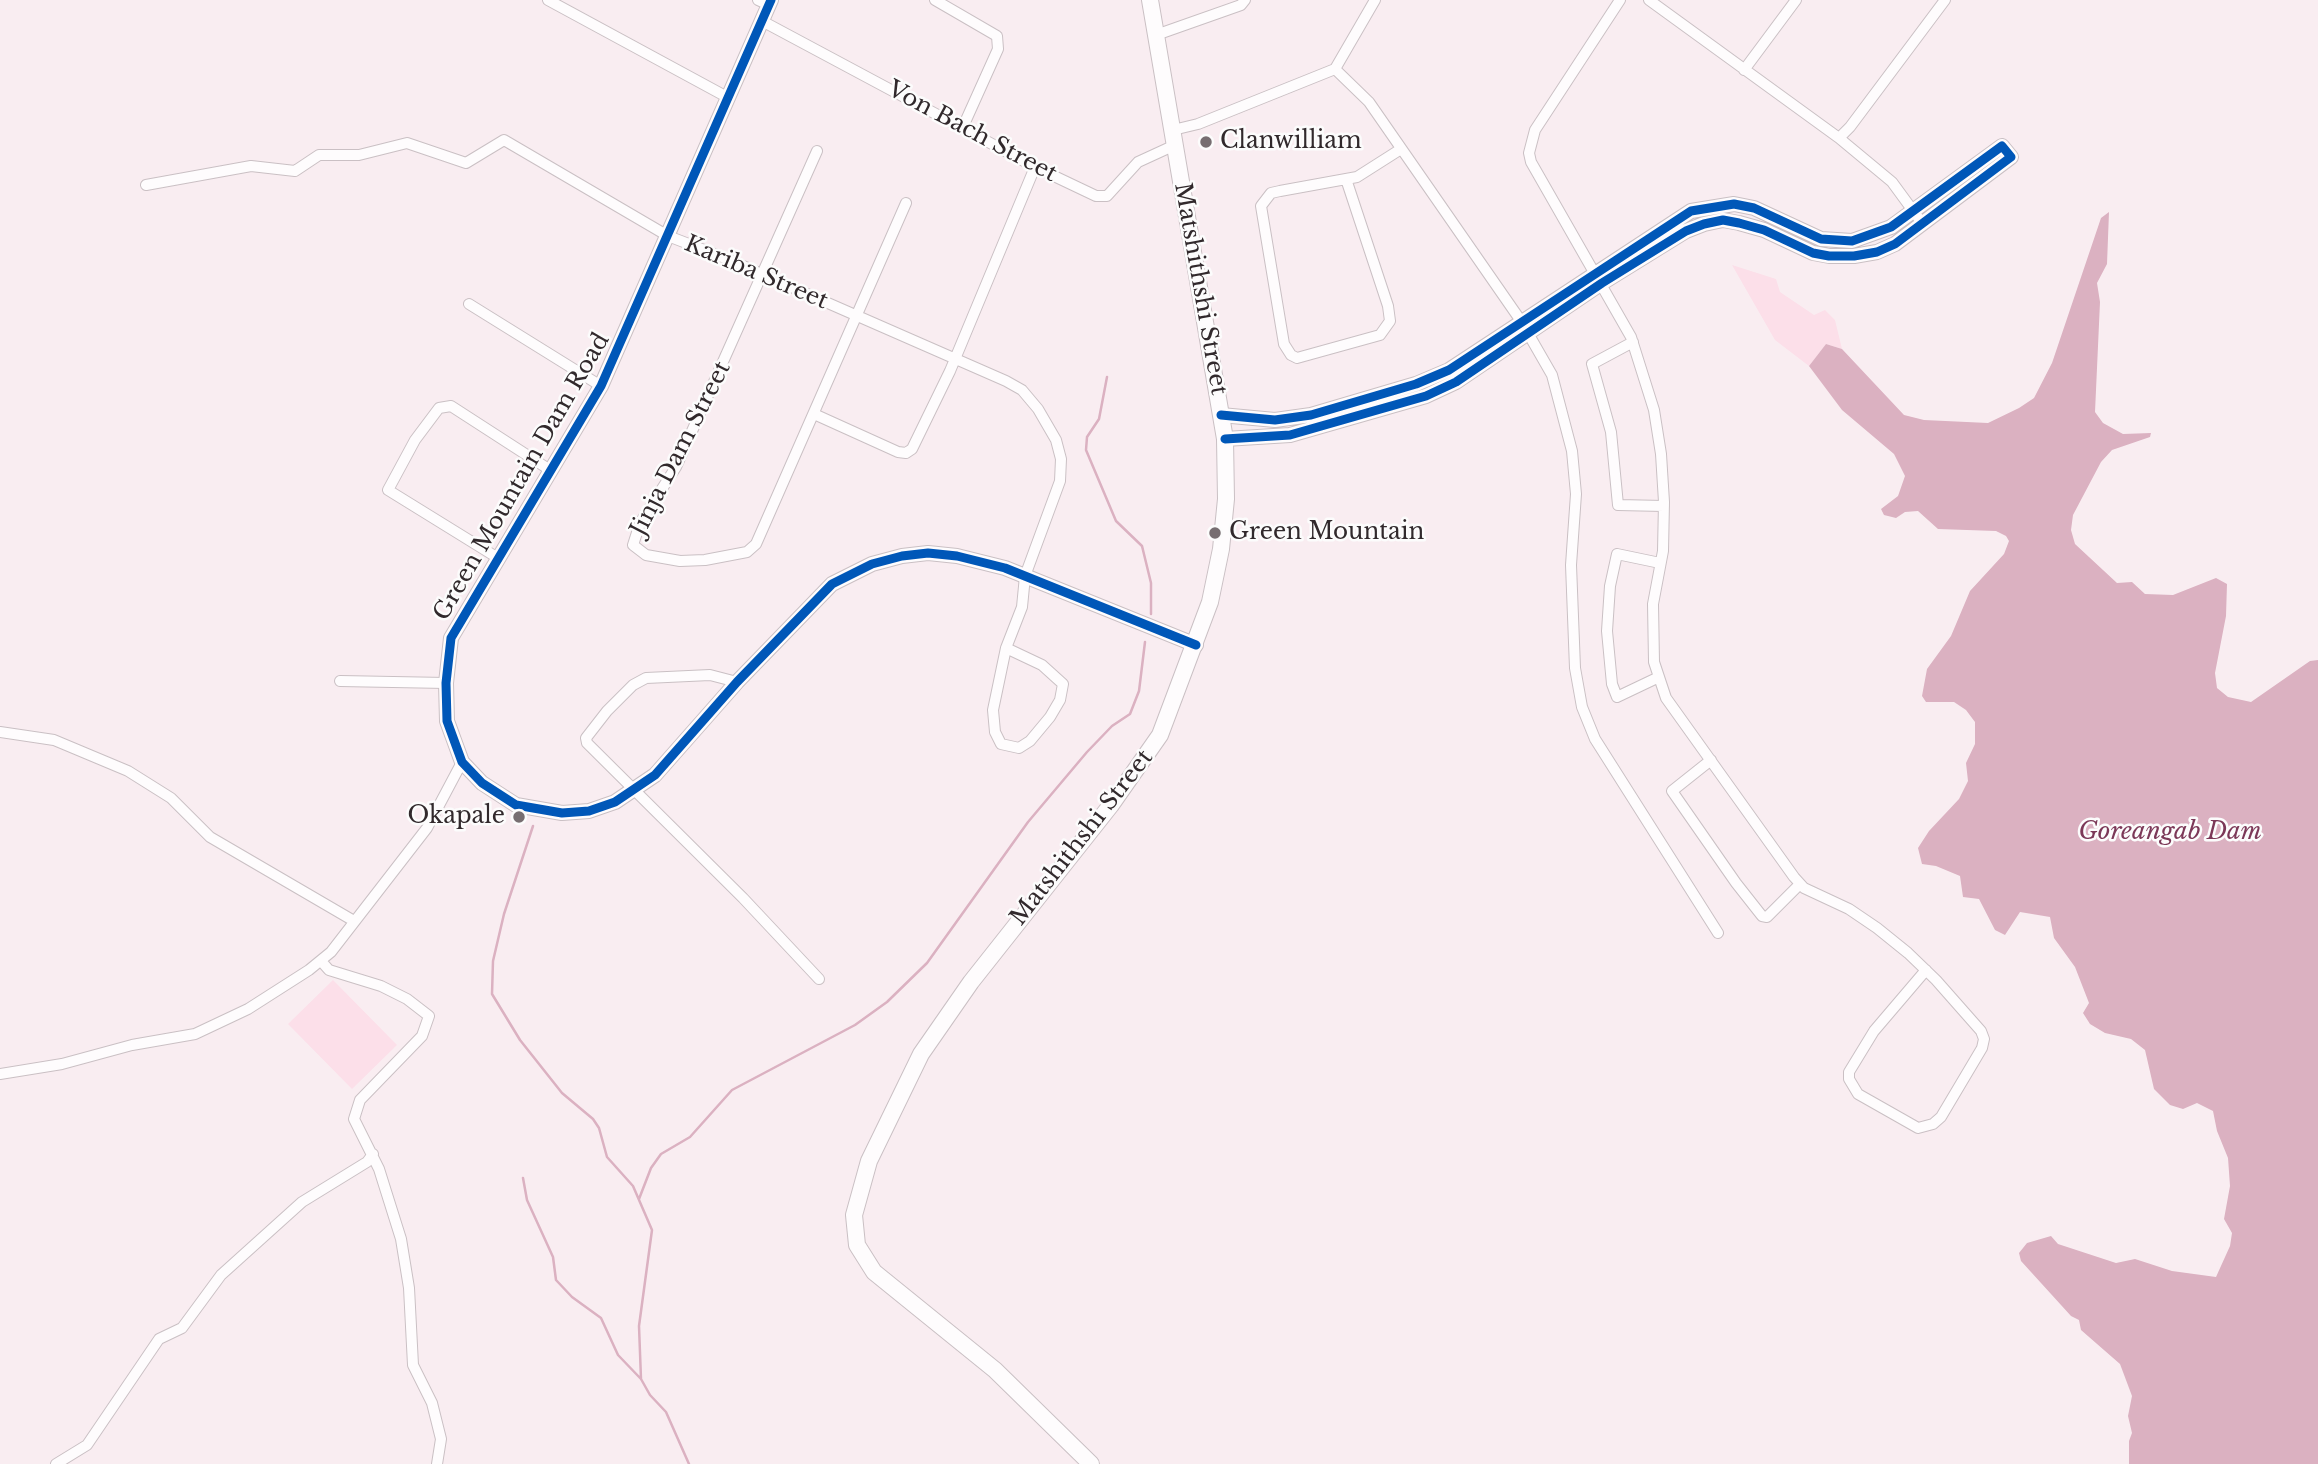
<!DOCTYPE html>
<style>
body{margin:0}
canvas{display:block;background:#f9edf1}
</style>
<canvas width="2318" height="1464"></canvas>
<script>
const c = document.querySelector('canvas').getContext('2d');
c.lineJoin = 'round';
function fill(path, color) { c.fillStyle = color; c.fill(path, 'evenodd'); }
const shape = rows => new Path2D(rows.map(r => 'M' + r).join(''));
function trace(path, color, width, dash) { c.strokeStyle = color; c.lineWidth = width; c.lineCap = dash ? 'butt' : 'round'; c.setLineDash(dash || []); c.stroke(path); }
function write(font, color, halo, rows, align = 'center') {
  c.font = font + ' "Libre Baskerville",serif'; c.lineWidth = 5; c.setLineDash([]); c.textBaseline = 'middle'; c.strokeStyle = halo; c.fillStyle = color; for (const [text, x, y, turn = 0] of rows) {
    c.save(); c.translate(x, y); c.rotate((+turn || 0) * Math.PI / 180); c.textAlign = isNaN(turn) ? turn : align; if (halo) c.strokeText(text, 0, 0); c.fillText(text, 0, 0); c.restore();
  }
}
const green = shape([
 [1732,265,1776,279,1780,292,1814,315,1825,310,1835,320,1842,349,1826,344,1809,366,1775,340],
 [333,980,397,1045,352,1089,288,1024]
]);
const water = shape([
 [2109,212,2107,264,2097,283,2100,302,2095,412,2103,423,2123,434,2151,433,2150,437,2112,450,2101,462,2073,515,2071,530,2075,544,2117,583,2132,582,2145,594,2173,595,2216,578,2227,584,2226,616,2215,673,2217,688,2228,697,2251,702,2310,661,2318,660,2318,1464,2129,1464,2129,1441,2132,1433,2128,1416,2132,1396,2120,1364,2081,1330,2079,1320,2071,1316,2021,1261,2019,1253,2027,1243,2051,1236,2058,1244,2116,1263,2135,1259,2172,1271,2216,1277,2230,1246,2232,1233,2224,1219,2230,1186,2228,1158,2217,1131,2213,1111,2197,1103,2183,1109,2170,1105,2154,1089,2145,1050,2131,1039,2105,1033,2090,1024,2083,1013,2089,1003,2075,967,2054,938,2050,917,2020,912,2005,935,1995,930,1979,899,1963,897,1960,876,1936,866,1922,864,1918,848,1929,831,1959,799,1968,781,1966,763,1975,744,1975,722,1966,710,1954,702,1926,702,1922,696,1927,669,1951,636,1970,591,2004,554,2009,541,2006,536,1996,531,1938,529,1918,511,1905,512,1896,518,1884,515,1881,509,1898,496,1905,476,1894,454,1842,410,1809,366,1826,344,1842,349,1904,415,1924,420,1988,423,2019,408,2034,398,2052,363,2101,218]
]);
const stream = shape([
 [1107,377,1099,419,1087,437,1086,450,1116,521,1142,546,1151,583,1151,614],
 [533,826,504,914,493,961,492,994,520,1040,562,1093,593,1119,599,1128,607,1157,633,1186,652,1230,639,1326,641,1379,650,1395,666,1412,689,1464],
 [523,1178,527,1200,553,1257,556,1280,572,1297,601,1318,618,1355,641,1379],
 [639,1199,651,1168,661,1154,690,1137,732,1090,855,1025,887,1002,927,963,1028,822,1087,752,1112,726,1130,714,1139,691,1145,642]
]);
const minor = shape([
 [548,0,727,97],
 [758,0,769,5],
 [935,0,997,36,998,49,962,129],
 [1620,0,1535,130,1529,153,1531,162,1631,337,1654,410,1661,454,1664,502,1663,551,1653,604,1654,662,1666,698,1794,877,1804,888,1849,909,1877,928,1908,953,1936,980,1981,1031,1984,1039,1982,1048,1941,1117,1933,1124,1918,1128,1858,1094,1849,1079,1849,1072,1874,1031,1926,970],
 [1649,0,1839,138,1892,182,1922,223],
 [762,21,1035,167,1096,196,1107,196,1138,162,1175,145],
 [1156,35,1241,5,1245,0],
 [1335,69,1369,102,1521,321,1552,375,1572,451,1576,494,1571,565,1575,668,1582,707,1595,739,1718,933],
 [1744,70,1796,0],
 [1173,130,1198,124,1335,69,1375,0],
 [1839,138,1850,127,1945,0],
 [817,151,676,467,640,523,633,545,646,555,680,561,705,560,747,552,756,544,906,203],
 [1346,179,1388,306,1390,321,1380,335,1297,358,1291,355,1284,344,1261,206,1271,193,1280,191,1357,177,1401,149],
 [146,185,251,166,295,171,319,155,359,155,407,143,466,163,504,140,668,236,725,258,1006,381,1022,390,1038,409,1056,440,1061,459,1060,481,1025,576,1022,607,1006,648,993,710,995,732,1001,744,1019,748,1030,741,1050,717,1060,700,1063,684,1042,665,1006,648],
 [469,304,601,386],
 [1633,342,1592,364,1611,432,1618,505,1664,506],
 [814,414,898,452,906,453,912,449,950,371,1035,167],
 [498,558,388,490,415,440,439,408,451,406,550,470],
 [1659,677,1617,697,1612,684,1607,631,1610,586,1617,554,1660,563],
 [340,681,446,683],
 [737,682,710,675,646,678,633,685,607,711,586,738,587,743,743,898,819,979],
 [0,732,54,740,128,771,171,798,210,837,354,921],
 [1711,760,1672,791,1736,883,1762,916,1767,917,1800,884],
 [321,961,329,970,381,986,407,999,429,1016,422,1036,360,1100,354,1119,379,1169,401,1239,409,1288,413,1365,432,1403,441,1439,437,1464],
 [0,1074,62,1064,132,1045,195,1034,248,1009,309,970,331,952,427,828,462,762],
 [56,1464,87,1445,159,1339,182,1328,221,1275,302,1202,367,1162,373,1154]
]);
const tertiary = shape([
 [771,0,601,386,451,638,446,683,447,721,462,762,482,783,516,805,562,813,589,811,615,802,655,775,737,682,832,584,872,564,902,556,928,553,957,556,1005,568,1196,645],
 [1221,415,1275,420,1311,415,1416,384,1449,370,1691,211,1734,204,1754,208,1821,239,1852,241,1891,227,2002,146,2011,157,1895,244,1877,252,1854,256,1829,256,1813,253,1764,230,1739,223,1723,220,1704,224,1686,231,1602,283,1456,382,1426,396,1290,435,1225,439]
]);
const secondary = shape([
 [1091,1464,995,1370,874,1272,857,1245,854,1215,869,1161,921,1054,971,982,1111,805,1160,735,1210,602,1221,549,1226,499,1225,439,1150,0]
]);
const cycleway = shape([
 [771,0,601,386,451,638,446,683,447,721,462,762,482,783,516,805,562,813,589,811,615,802,655,775,737,682,832,584,872,564,902,556,928,553,957,556,1005,568,1196,645],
 [1221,415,1275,420,1311,415,1416,384,1449,370,1691,211,1734,204,1754,208,1821,239,1852,241,1891,227,2002,146,2011,157,1895,244,1877,252,1854,256,1829,256,1813,253,1764,230,1739,223,1723,220,1704,224,1686,231,1602,283,1456,382,1426,396,1290,435,1225,439]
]);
const markers = [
 [1206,142,7,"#776e71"],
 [1215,533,7,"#776e71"],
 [519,817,7,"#776e71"]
];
const streetNames = [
 ["Von Bach Street",972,132,28],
 ["Kariba Street",756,273,23],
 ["Matshithshi Street",1200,289,80],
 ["Jinja Dam Street",681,449,-63],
 ["Green Mountain Dam Road",522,477,-60],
 ["Matshithshi Street",1082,838,-52]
];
const poiNames = [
 ["Clanwilliam",1220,142],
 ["Green Mountain",1229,533],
 ["Okapale",505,817,"right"]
];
const waterNames = [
 ["Goreangab Dam",2170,832]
];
fill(green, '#fcdfe9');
fill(water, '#dbb1c1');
trace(stream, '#dbb1c1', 2.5);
trace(minor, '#cac0c4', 12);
trace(tertiary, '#cac0c4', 16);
trace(secondary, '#cac0c4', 18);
trace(minor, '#fefcfd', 10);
trace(tertiary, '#fefcfd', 14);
trace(secondary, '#fefcfd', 16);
trace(cycleway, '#0057b8', 9);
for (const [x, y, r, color] of markers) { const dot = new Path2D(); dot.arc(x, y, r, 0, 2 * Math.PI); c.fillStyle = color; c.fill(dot); trace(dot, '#fcfcfc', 2.5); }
write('23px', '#31292c', '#fcfcfc', streetNames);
write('23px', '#31292c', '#fcfcfc', poiNames, 'left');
write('italic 24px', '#7c3858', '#fcfcfc', waterNames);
</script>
